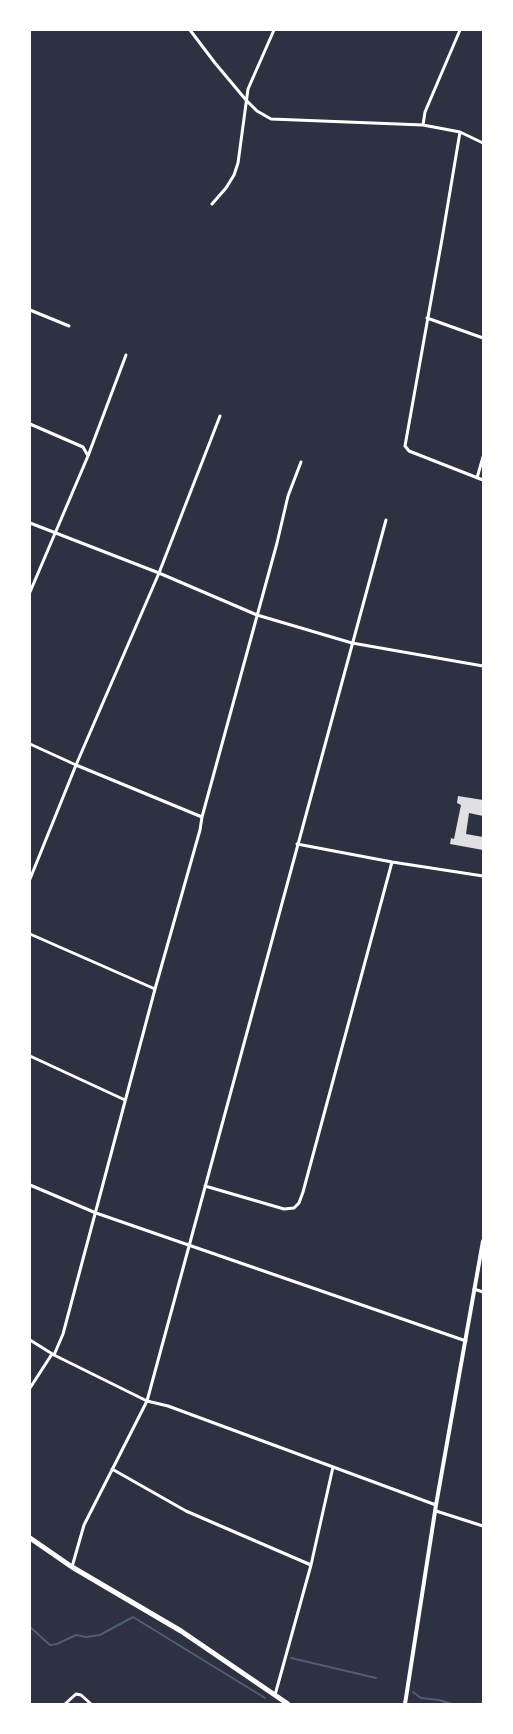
<!DOCTYPE html>
<style>
body{margin:0}
#map{position:relative;width:513px;height:1734px;overflow:hidden;background:#2d3142;font-family:Ubuntu,sans-serif}
canvas{display:block}
.frame{position:absolute;inset:0;border:31px solid #fff;pointer-events:none}
</style>
<div id="map">
<canvas width="513" height="1734"></canvas>
<div class="frame"></div>
</div>
<script>
const c = document.querySelector('canvas').getContext('2d');
c.lineJoin = 'round';
const shape = rows => new Path2D(rows.map(r => 'M' + r).join(''));
function trace(path, color, width, dash) { c.strokeStyle = color; c.lineWidth = width; c.lineCap = dash ? 'butt' : 'round'; c.setLineDash(dash || []); c.stroke(path); }
function fill(path, color) { c.fillStyle = color; c.fill(path, 'evenodd'); }
const stream = shape([
 [30,1627,50,1645,57,1644,76,1635,86,1637,100,1635,133,1617,265,1698],
 [291,1658,376,1678],
 [413,1692,421,1698,439,1700,452,1704],
 [477,1704,483,1703]
]);
const building = shape([
 [458,796,483,800,483,816,469,813,466,834,483,837,483,850,450,844,451,838,454,839,461,805,457,803]
]);
const minor = shape([
 [190,30,215,63,246,100,257,111,271,119,423,125,460,132,483,143],
 [423,125,425,112,460,30],
 [460,132,442,239,405,446,409,451,483,480],
 [212,204,226,188,234,175,238,163,248,89,274,30],
 [30,310,69,326],
 [427,318,483,338],
 [30,424,83,447,88,456],
 [477,478,483,457],
 [30,523,159,573,257,615,352,643,483,666],
 [30,592,88,456,126,355],
 [30,744,76,765,202,817],
 [297,844,392,862,483,876],
 [30,879,76,765,159,573,220,416],
 [30,934,155,989],
 [30,1056,125,1100],
 [30,1185,96,1213,466,1341],
 [205,1186,284,1209,294,1208,299,1203,303,1192,392,862],
 [474,1289,483,1292],
 [30,1340,54,1355,147,1401,168,1406,436,1505],
 [54,1355,63,1334,155,989,200,830,202,817,277,543,288,496,301,462],
 [30,1388,52,1354],
 [112,1469,186,1511,311,1565],
 [436,1511,483,1526],
 [72,1567,84,1525,147,1401,386,520],
 [275,1695,311,1565,333,1467],
 [65,1704,76,1694,81,1695,91,1704]
]);
const tertiary = shape([
 [405,1704,436,1505,483,1241]
]);
const trunk = shape([
 [30,1538,72,1567,181,1631,288,1704]
]);
trace(stream, '#4f5d75', 2);
fill(building, '#e0e0e3');
trace(minor, '#fff', 3);
trace(tertiary, '#fff', 4);
trace(trunk, '#fff', 5);
</script>
